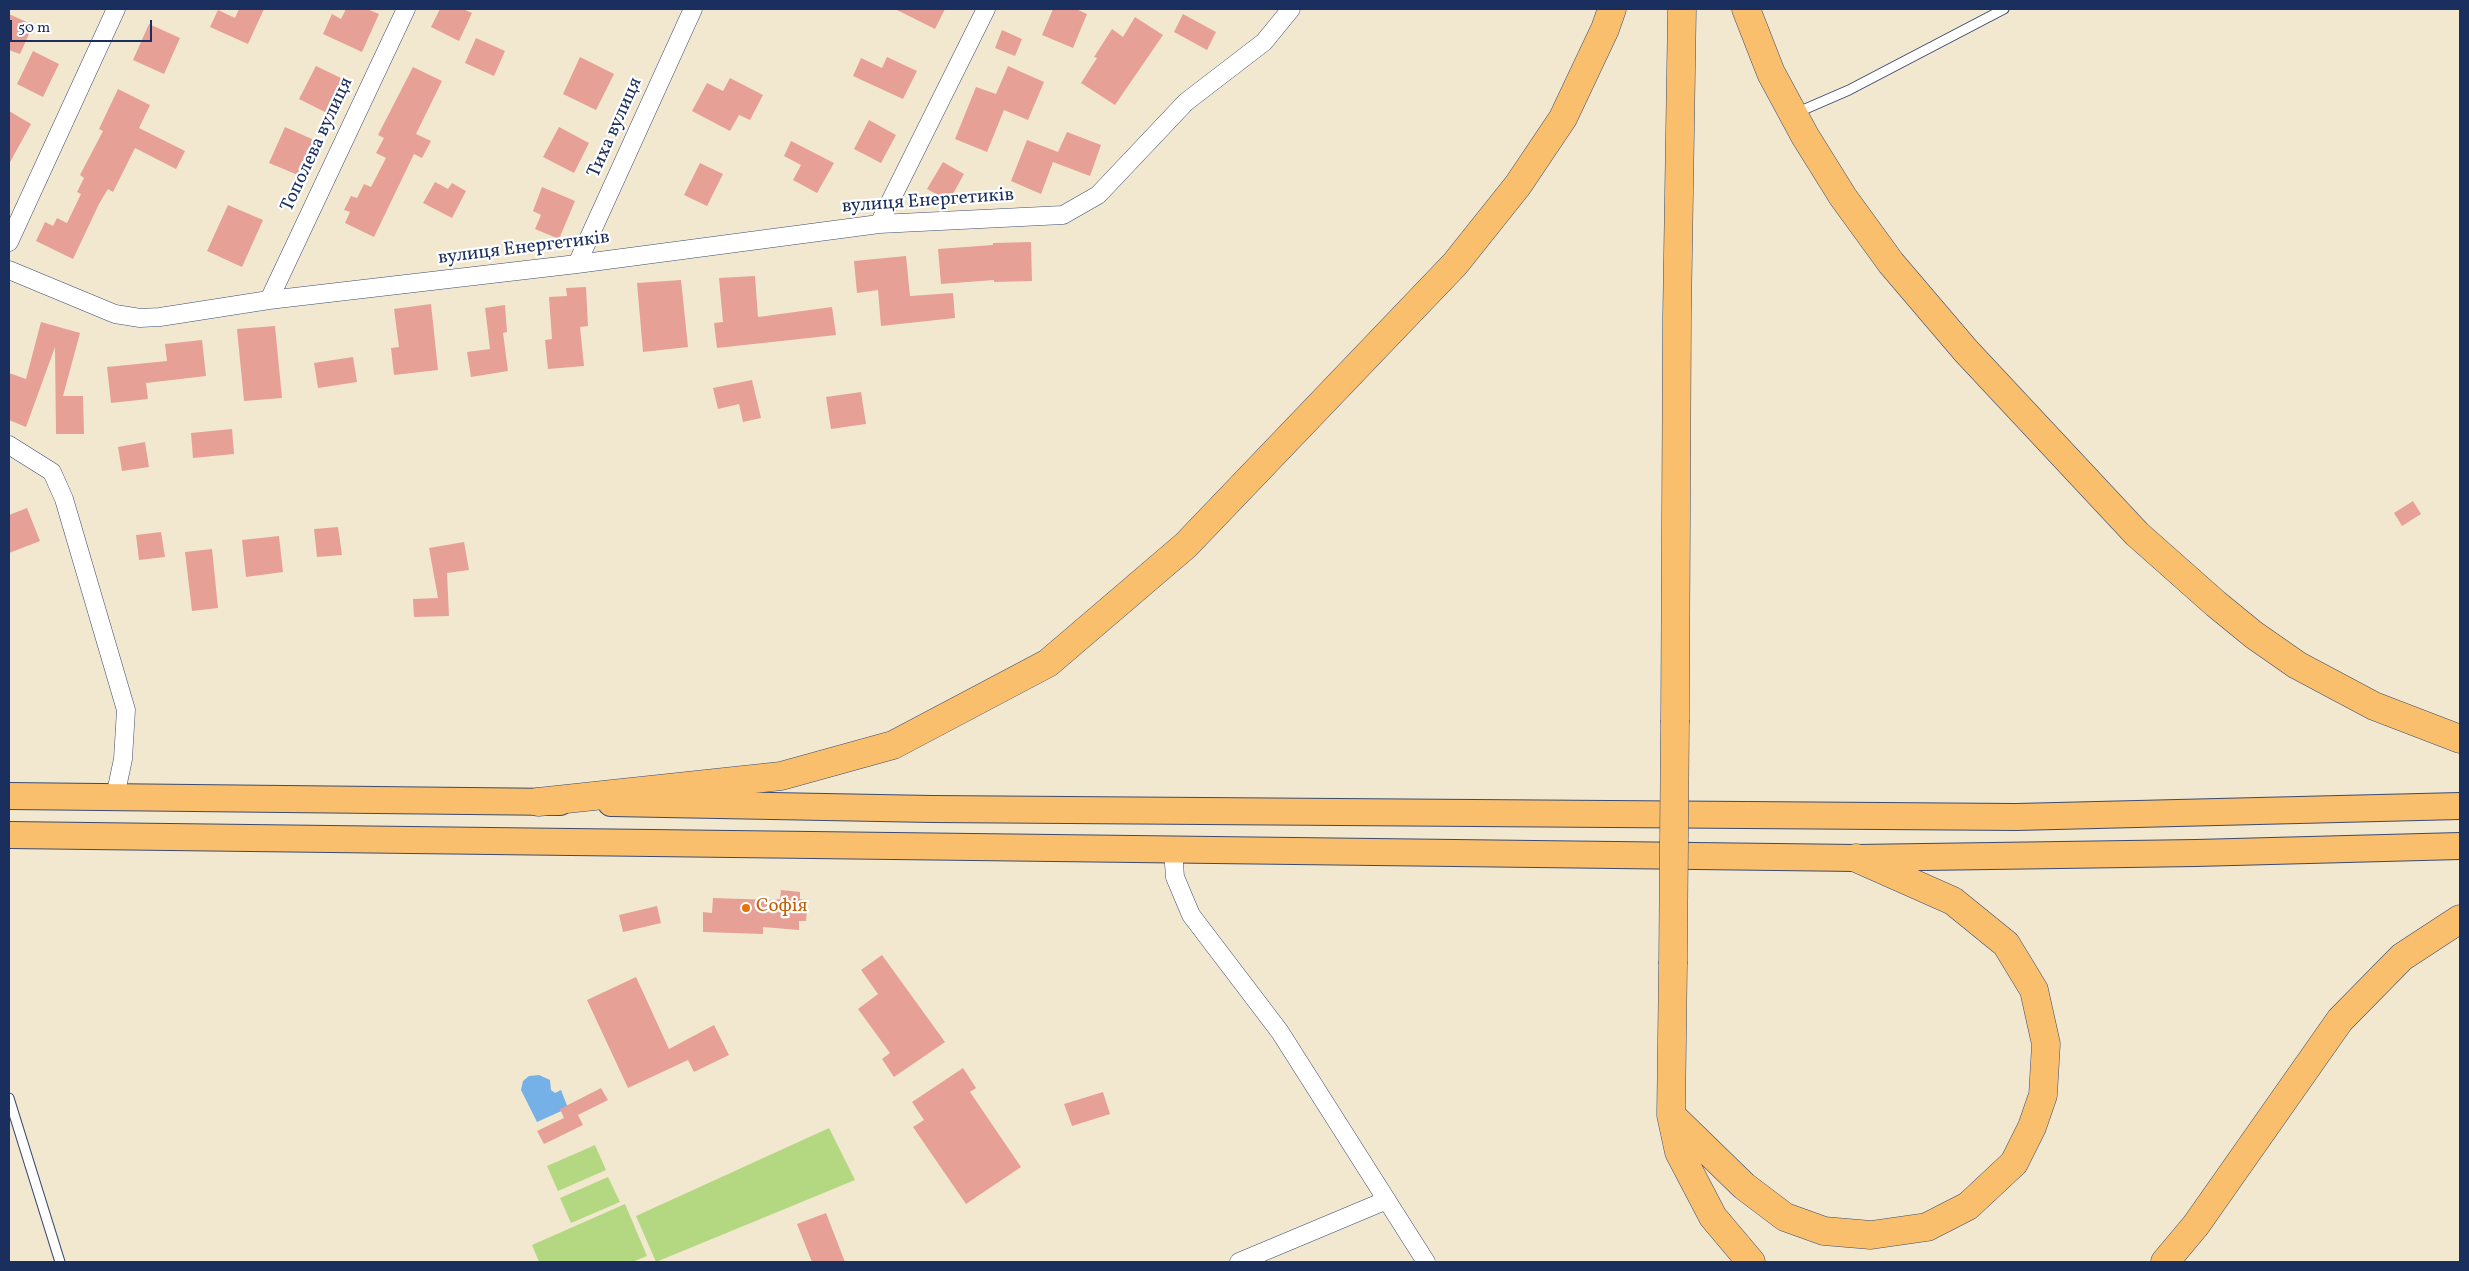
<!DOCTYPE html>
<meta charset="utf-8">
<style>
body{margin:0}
#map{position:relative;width:2469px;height:1271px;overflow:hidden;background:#f2e8d0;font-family:Vollkorn,serif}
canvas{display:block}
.frame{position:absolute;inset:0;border:10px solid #1b2f5e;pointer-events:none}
.scale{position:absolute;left:10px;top:20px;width:142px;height:22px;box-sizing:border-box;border:2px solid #1b2f5e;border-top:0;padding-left:6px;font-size:15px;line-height:18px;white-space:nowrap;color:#1b2f5e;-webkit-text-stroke:4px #fff;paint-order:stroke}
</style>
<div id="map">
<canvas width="2469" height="1271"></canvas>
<div class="frame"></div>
<div class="scale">50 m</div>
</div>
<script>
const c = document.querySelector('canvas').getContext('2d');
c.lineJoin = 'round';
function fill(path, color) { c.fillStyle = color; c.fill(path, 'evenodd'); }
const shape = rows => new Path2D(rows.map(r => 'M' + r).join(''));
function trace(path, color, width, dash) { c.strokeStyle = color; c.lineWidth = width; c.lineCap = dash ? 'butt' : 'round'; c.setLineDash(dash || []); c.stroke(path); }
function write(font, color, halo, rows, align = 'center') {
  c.font = font + ' Vollkorn,serif'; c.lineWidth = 4.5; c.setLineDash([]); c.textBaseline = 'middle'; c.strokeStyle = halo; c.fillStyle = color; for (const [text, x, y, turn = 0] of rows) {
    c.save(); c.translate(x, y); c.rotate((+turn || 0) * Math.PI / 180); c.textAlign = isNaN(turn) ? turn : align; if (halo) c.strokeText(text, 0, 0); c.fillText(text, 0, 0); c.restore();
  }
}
const green = shape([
 [829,1128,855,1180,656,1262,636,1216],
 [595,1145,606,1170,558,1191,547,1166],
 [608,1177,620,1202,571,1223,560,1198],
 [625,1204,647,1256,632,1262,539,1262,532,1245]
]);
const water = shape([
 [539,1075,550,1080,551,1090,555,1093,561,1090,568,1108,537,1122,521,1090,523,1081,529,1076]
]);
const building = shape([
 [239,9,264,9,248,44,210,27,218,10,235,18],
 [346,9,367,9,379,14,362,52,323,34,332,14,341,19],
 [440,9,463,9,472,13,459,41,431,27],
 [895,9,945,9,935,29],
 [1053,9,1076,9,1087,14,1073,48,1042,35],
 [9,14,33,25,20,54,9,50],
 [1183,14,1216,32,1207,50,1174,32],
 [1135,17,1163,35,1115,105,1081,83,1097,58,1094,57,1112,29,1123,37],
 [149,24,180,38,164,74,133,60],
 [1002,30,1022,39,1015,56,995,48],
 [476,38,505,51,494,76,465,63],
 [33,51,59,64,43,97,17,84],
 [580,57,614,74,596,110,563,94],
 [887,57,917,71,903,99,853,76,861,58,882,68],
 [316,66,347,81,331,115,299,99],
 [1008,66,1044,82,1028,120,1004,110,987,152,955,139,976,87,996,94],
 [413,67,442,81,416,134,431,141,422,158,414,154,374,237,345,223,350,212,344,210,351,196,357,198,364,184,371,187,386,158,376,153,384,138,378,135],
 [730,78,763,95,750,120,739,115,730,131,692,111,707,83,723,91],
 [118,89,150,105,139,128,185,151,176,169,135,148,113,192,108,189,99,204,73,259,36,241,45,222,53,226,57,218,67,223,81,194,77,192,84,178,80,175,103,131,99,129],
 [9,111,31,124,9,164],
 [869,120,896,135,881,163,854,149],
 [285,127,314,140,298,175,269,163],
 [559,127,589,143,574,173,543,157],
 [1067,132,1101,145,1090,176,1053,162,1041,194,1011,181,1027,140,1058,152],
 [791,141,834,163,817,193,793,180,801,165,784,156],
 [943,162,964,174,949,201,927,189],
 [700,163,723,174,707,206,684,195],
 [435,182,448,189,452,183,466,191,452,218,423,203],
 [542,187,575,201,559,239,535,229,541,215,533,211],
 [228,205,263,220,242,267,207,251],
 [1031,242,1032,281,994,282,994,280,941,284,938,249,993,245,993,243],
 [906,256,910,296,953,293,955,318,881,326,878,290,857,293,854,261],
 [755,276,758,317,832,307,836,335,717,348,714,323,723,322,719,278],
 [681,280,688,347,643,352,637,283],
 [586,287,588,326,580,327,584,366,548,369,545,340,552,339,549,297,567,296,566,288],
 [431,304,438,370,394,375,391,348,399,347,394,309],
 [505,305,507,332,503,333,508,371,471,377,467,352,490,349,485,308],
 [41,322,80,333,63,396,83,396,84,434,56,434,55,347,26,427,9,420,9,373,26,379],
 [275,326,282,398,244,401,237,329],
 [202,340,206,376,146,383,148,399,111,403,107,367,167,361,165,344],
 [353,357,357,382,318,388,314,363],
 [752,380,761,418,743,422,739,404,718,409,713,388],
 [861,392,866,424,831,429,826,397],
 [232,429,234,454,193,458,191,433],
 [145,442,149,467,122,471,118,447],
 [2413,501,2421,514,2402,526,2394,513],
 [27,508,40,541,9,553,9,515],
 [338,527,342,555,317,557,314,529],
 [161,532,165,557,139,560,136,535],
 [279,536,283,572,246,577,242,540],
 [464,542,469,570,447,573,449,616,414,617,413,599,438,598,429,548],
 [212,549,218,608,192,611,185,552],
 [781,890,800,892,800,899,808,900,806,921,799,921,799,930,763,927,763,934,703,932,703,912,712,913,713,898,773,900,780,899],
 [657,906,661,923,623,932,619,915],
 [882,955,945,1042,894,1077,882,1059,890,1053,858,1009,878,994,861,970],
 [636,977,669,1049,714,1025,729,1055,694,1072,688,1060,628,1088,587,1000],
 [963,1068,976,1088,970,1092,1021,1167,966,1204,913,1127,924,1120,912,1102],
 [601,1088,608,1100,578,1115,583,1125,544,1144,537,1131,564,1118,560,1109],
 [1103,1092,1110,1114,1072,1126,1064,1104],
 [826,1213,845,1262,812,1262,797,1224]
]);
const service = shape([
 [1796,113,1849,90,2004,9],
 [9,1098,60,1262]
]);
const minor = shape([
 [879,224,986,9],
 [9,242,116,9],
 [577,264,693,9],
 [9,270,115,314,140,318,160,317,269,300,577,264,879,224,1063,215,1098,195,1186,102,1264,42,1291,9],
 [269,300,406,9],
 [9,445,52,472,64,499,126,710,123,759,115,797],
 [1173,850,1175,877,1191,915,1280,1032,1426,1262],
 [1239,1262,1387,1200]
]);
const primary = shape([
 [9,796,560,802],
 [611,803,932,809,2016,817,2460,806],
 [9,835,1856,858,2196,853,2460,846]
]);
const trunk = shape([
 [1746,9,1771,73,1805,136,1843,197,1891,263,1966,351,2137,534,2216,604,2254,635,2297,665,2374,706,2460,739],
 [1675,720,1677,315,1682,9],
 [538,802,781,776,893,745,1048,663,1186,545,1455,264,1518,185,1563,118,1605,29,1612,9],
 [1673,964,1671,1115,1679,1152,1713,1217,1751,1262],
 [1671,1115,1744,1186,1785,1217,1824,1231,1871,1235,1927,1227,1968,1206,2014,1163,2032,1127,2043,1095,2046,1044,2034,990,2006,944,1953,901,1856,858],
 [2165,1262,2196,1225,2340,1020,2402,957,2460,919]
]);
const trunkBridge = shape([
 [1673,964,1675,720]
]);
const markers = [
 [746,908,5,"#e8710a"]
];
const streetNames = [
 ["Тиха вулиця",616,128,-66],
 ["Тополева вулиця",318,145,-65],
 ["вулиця Енергетиків",928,202,-4],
 ["вулиця Енергетиків",524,249,-7]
];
const foodNames = [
 ["Софія",756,908]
];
fill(green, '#b4d881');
fill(water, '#75b1e6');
fill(building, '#e7a096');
trace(service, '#3b4b6f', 11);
trace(minor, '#3b4b6f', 19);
trace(primary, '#3b4b6f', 28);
trace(trunk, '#3b4b6f', 29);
trace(service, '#fff', 9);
trace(minor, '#fff', 18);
trace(primary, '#f9bf6d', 26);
trace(trunk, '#f9bf6d', 28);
trace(trunkBridge, '#3b4b6f', 29, []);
trace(trunkBridge, '#f9bf6d', 28);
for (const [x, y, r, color] of markers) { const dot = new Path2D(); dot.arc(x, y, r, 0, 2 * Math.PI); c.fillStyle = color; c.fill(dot); trace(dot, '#fff', 2); }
write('19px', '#1b2f5e', '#fff', streetNames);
write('19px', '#c56008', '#fff', foodNames, 'left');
</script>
